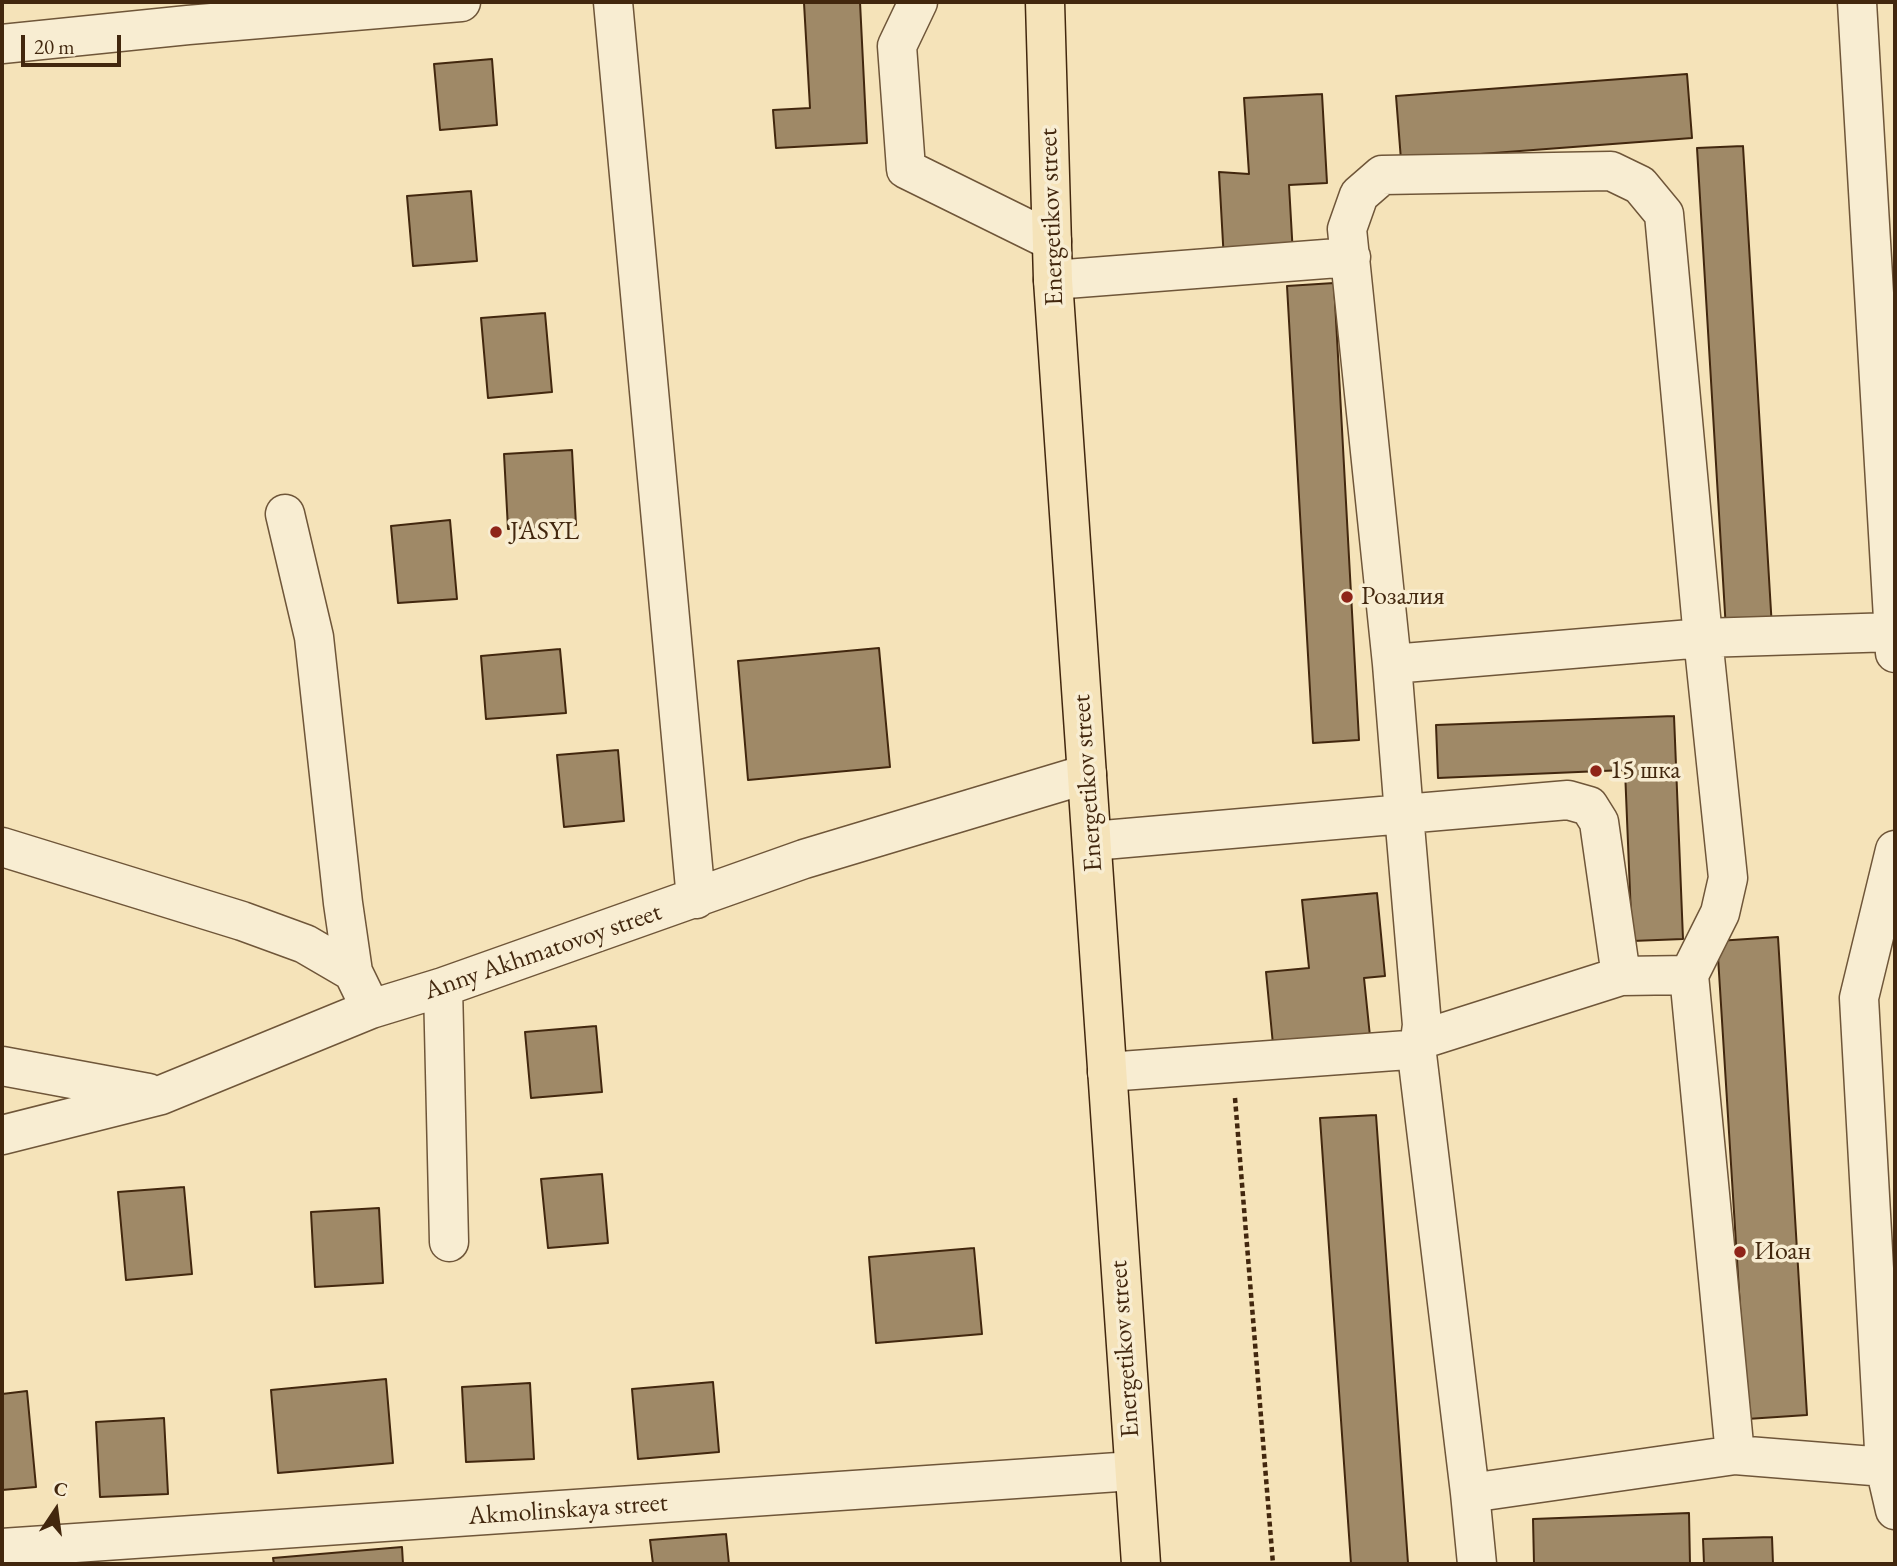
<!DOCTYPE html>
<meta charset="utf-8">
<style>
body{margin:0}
#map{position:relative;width:1897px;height:1566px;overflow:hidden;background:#f5e3b9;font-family:"EB Garamond",serif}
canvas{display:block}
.frame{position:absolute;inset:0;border:4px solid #42270e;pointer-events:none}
.north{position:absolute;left:21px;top:1475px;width:70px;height:70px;-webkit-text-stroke:5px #f8edd2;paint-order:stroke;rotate:13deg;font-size:19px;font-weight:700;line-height:28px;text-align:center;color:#42270e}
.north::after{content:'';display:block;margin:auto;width:24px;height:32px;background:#42270e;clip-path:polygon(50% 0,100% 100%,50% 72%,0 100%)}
.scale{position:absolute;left:21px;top:35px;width:100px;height:32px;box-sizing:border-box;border:4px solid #42270e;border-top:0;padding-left:9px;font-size:21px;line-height:24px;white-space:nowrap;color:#42270e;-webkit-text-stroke:5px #f8edd2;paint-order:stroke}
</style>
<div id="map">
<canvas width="1897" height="1566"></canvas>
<div class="frame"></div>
<div class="north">С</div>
<div class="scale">20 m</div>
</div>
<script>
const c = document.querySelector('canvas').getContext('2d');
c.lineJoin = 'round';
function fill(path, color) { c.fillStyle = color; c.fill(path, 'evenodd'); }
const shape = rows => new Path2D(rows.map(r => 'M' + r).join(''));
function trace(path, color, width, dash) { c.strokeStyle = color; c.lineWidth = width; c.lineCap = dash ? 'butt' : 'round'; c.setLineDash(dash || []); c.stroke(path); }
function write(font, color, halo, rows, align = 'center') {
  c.font = font + ' "EB Garamond",serif'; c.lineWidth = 7; c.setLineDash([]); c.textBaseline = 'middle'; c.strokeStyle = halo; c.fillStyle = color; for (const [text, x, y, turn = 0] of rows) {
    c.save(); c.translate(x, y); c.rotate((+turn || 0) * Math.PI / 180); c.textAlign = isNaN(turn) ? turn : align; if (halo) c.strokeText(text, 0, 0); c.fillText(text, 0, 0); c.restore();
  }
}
const building = shape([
 [860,2,867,143,776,148,773,110,810,108,804,3,860,2],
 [492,59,497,125,440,130,434,64,492,59],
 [1687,74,1692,138,1401,160,1396,96,1687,74],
 [1322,94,1327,183,1289,185,1293,255,1224,261,1219,172,1249,174,1244,98,1322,94],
 [1743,146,1772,628,1726,630,1697,148,1743,146],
 [471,191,477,261,413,266,407,196,471,191],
 [1334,283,1359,740,1313,743,1287,286,1334,283],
 [545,313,552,392,488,398,481,318,545,313],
 [572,450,576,525,508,529,504,454,572,450],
 [450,520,457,599,398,603,391,526,450,520],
 [879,648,890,767,748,780,738,661,879,648],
 [560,649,566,713,486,719,481,656,560,649],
 [1674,716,1683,939,1632,941,1625,770,1438,778,1436,725,1674,716],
 [618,750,624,821,564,827,557,755,618,750],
 [1377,893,1385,976,1364,978,1371,1046,1274,1055,1266,972,1309,968,1302,900,1377,893],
 [1778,937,1807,1415,1747,1419,1717,941,1778,937],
 [596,1026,602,1092,531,1098,525,1032,596,1026],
 [1376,1115,1408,1563,1351,1564,1320,1118,1376,1115],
 [602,1174,608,1243,548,1248,541,1179,602,1174],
 [184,1187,192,1274,126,1280,118,1192,184,1187],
 [379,1208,383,1283,315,1287,311,1212,379,1208],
 [974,1248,982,1334,876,1343,869,1257,974,1248],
 [386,1379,393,1463,278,1473,271,1390,386,1379],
 [713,1382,719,1452,638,1459,632,1389,713,1382],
 [530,1383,534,1459,466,1462,462,1387,530,1383],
 [27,1391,36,1487,2,1490,2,1394,27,1391],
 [164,1418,168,1494,100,1497,96,1422,164,1418],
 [1689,1513,1690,1564,1534,1564,1533,1519,1689,1513],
 [726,1534,729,1564,653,1564,650,1540,726,1534],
 [1772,1537,1773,1564,1704,1564,1703,1539,1772,1537],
 [402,1547,403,1564,274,1564,273,1558,402,1547]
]);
const path = shape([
 [1235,1098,1273,1564]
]);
const minor = shape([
 [613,2,696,899],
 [918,2,897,46,906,169,1052,241],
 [1857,2,1895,653],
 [2,44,188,25,461,2],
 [1053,280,1351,257],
 [285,514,314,637,343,903,353,972,371,1009],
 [1392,664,1703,638,1894,632],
 [1092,841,1404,814,1568,800,1589,806,1599,822,1621,976,1689,975,1720,913,1728,878,1703,638,1664,214,1640,185,1611,171,1382,175,1359,195,1347,229,1392,664,1404,814,1422,1025,1420,1040,1416,1046,1408,1050,1107,1072],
 [2,847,242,921,305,944,353,972],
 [1895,850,1859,998,1885,1467,1895,1510],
 [1689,975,1735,1455],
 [443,987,449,1242],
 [1420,1040,1621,976],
 [1416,1046,1470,1493,1477,1564],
 [2,1066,148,1093],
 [2,1135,161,1095,371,1009,443,987,804,859,1087,774],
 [1470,1493,1735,1455,1885,1467],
 [2,1548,1133,1471]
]);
const major = shape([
 [1045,2,1053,280,1141,1564]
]);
const markers = [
 [496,532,7,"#8f2418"],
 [1347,597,7,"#8f2418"],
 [1596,771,7,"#8f2418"],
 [1740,1252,7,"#8f2418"]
];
const streetNames = [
 ["Energetikov street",1052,217,-92],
 ["Energetikov street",1088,783,-94],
 ["Anny Akhmatovoy street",543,952,-19],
 ["Energetikov street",1125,1349,-94],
 ["Akmolinskaya street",568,1510,-4]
];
const poiNames = [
 ["JASYL",510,532],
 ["Розалия",1361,597],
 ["15 шка",1610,771],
 ["Иоан",1754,1252]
];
fill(building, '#9f8967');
trace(building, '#42270e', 2);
trace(minor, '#6f5639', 41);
trace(major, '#42270e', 41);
trace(path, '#42270e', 4.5, [5, 3.5]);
trace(minor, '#f8edd2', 38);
trace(major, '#f5e3b9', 38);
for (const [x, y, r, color] of markers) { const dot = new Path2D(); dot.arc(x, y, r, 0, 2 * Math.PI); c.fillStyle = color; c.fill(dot); trace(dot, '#f8edd2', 2.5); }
write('26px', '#42270e', '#f8edd2', streetNames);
write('26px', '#42270e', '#f8edd2', poiNames, 'left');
</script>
